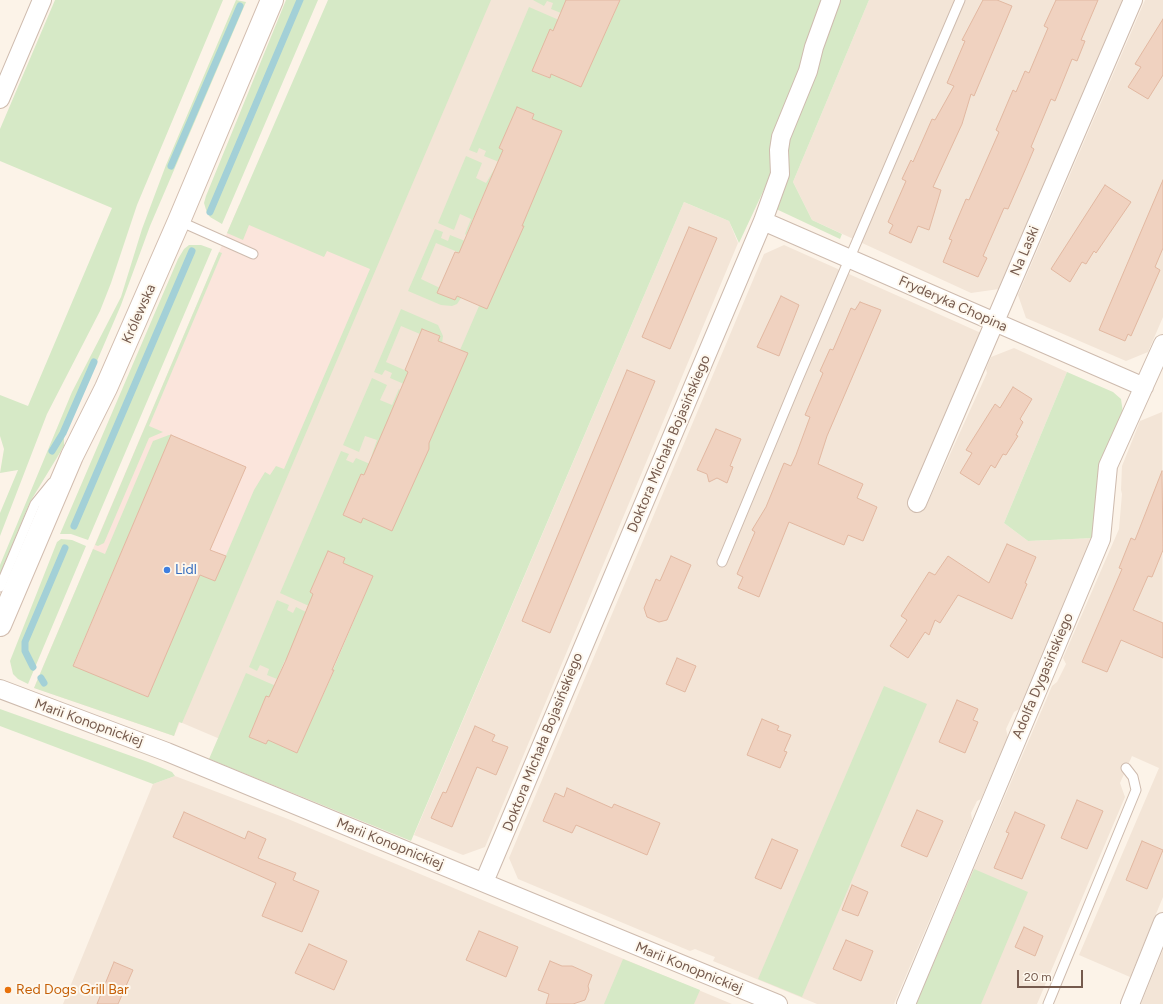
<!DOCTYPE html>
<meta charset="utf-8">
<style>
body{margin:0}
#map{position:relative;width:1163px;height:1004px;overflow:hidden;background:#fcf3e8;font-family:Figtree,sans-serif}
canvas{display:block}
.scale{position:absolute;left:1017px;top:970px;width:66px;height:18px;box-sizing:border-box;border:2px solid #755a4d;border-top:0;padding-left:5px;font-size:12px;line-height:14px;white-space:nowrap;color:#755a4d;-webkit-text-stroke:3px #fef8ee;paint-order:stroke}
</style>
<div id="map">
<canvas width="1163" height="1004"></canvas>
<div class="scale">20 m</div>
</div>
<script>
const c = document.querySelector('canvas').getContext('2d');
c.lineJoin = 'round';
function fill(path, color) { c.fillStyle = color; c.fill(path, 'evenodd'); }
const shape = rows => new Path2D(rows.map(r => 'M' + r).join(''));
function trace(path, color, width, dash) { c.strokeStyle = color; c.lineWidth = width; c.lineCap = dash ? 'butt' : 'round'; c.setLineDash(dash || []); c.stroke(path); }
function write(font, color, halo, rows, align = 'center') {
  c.font = font + ' Figtree,sans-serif'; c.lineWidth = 4; c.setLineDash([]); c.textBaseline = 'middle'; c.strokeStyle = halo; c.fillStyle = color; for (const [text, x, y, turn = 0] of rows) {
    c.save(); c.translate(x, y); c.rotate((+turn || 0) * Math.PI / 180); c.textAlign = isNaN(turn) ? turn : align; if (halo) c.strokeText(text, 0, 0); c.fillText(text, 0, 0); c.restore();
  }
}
const residential = shape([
 [487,0,637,0,304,782,227,742,180,722],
 [869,0,1123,0,999,289,971,293,812,220,793,182],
 [1145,0,1163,0,1163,317,1148,352,1126,361,1026,318,1018,295],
 [684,202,729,221,738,243,485,847,463,855,414,835],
 [784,245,981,333,926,507,987,373,986,369,991,357,1014,348,1067,372,1004,523,1028,541,1094,538,1021,708,1014,712,1006,729,1008,737,981,799,977,801,971,813,972,820,894,1004,817,1004,713,961,715,957,707,954,695,949,690,951,518,879,509,858,764,254],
 [1162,412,1163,897,1130,977,1079,955,1159,768,1132,756,1120,783,1125,797,1037,1004,916,1004,1052,686,1057,682,1066,664,1063,658,1119,529,1122,494,1121,490,1122,466,1140,421],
 [175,776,288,819,732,1004,63,1004,153,784],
 [1163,950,1163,1004,1141,1004,1149,984]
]);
const commercial = shape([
 [239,205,375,264,174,736,34,688]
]);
const green = shape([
 [55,0,223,0,137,205,111,283,100,311,47,414,0,536,0,513,18,470,0,473,4,449,0,436,0,395,28,406,112,208,0,161,0,129],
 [236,0,246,2,150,226,121,305,64,438,64,446,30,502,0,574,0,565,72,392,121,297,142,229,166,165],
 [286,0,318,0,222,224,210,217,207,213,204,203,206,196],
 [328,0,491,0,182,723,179,722,174,736,34,688,93,549,105,554,153,441,169,435,171,435,166,447,73,665,148,697,200,575,215,581,254,490,265,472,270,475,276,466,284,469,370,269,327,251,324,257,249,225,243,240,227,233],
 [533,0,566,0,561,13,551,9,553,3,547,1,544,6],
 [618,0,827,0,768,181,739,243,729,221,684,202,411,841,209,759,246,673,276,686,271,698,266,696,249,737,266,744,268,740,297,753,334,671,333,670,373,576,343,563,345,558,328,551,310,592,314,594,309,606,280,593,341,451,349,454,346,460,353,463,356,458,370,464,365,476,361,474,343,515,360,522,363,518,392,530,429,449,427,448,467,354,460,350,479,306,512,254,523,227,522,226,526,216,562,131,532,119,534,114,517,107,499,148,504,150,499,162,484,156,486,151,479,148,477,153,469,150,529,7,559,20,554,31,550,30,532,71,549,78,551,74,606,32,618,5],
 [836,0,869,0,793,182,812,220,842,234,840,239,774,208,784,146],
 [466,156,482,163,476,178,486,183,495,168,466,235,465,234,471,219,460,214,454,230,438,223],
 [435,229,443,232,441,238,448,241,450,235,465,241,460,253,436,243,421,279,440,288,438,293,455,300,457,296,461,298,457,304,452,306,441,305,408,291],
 [189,245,201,245,212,249,88,540,71,534,60,534,178,259,184,249],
 [219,252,222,253,149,426,163,432,149,438,104,543,98,546,95,545],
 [401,309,438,325,443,336,442,343,438,341,440,336,423,329,420,334,401,326,386,362,409,372,404,384,390,378,392,373,385,370,382,375,374,372],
 [1067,372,1113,392,1121,399,1123,413,1094,538,1028,541,1004,523],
 [372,378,387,385,380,400,392,405,399,389,400,390,381,438,371,457,377,440,365,436,359,452,343,445],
 [61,539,72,540,86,546,28,684,18,679,13,674,10,661,57,542],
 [277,600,289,605,287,610,293,613,296,607,306,612,287,661,285,660,277,679,267,675,269,669,260,665,257,671,249,667],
 [884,686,927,704,802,997,758,979],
 [0,709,148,762,172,772,175,776,153,784,0,726],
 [974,869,1028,892,981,1004,916,1004],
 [623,959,700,990,694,1004,604,1004]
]);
const stream = shape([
 [171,166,240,6],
 [210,212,300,0],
 [52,451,63,433,94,362],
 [74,526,192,251],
 [33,667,25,651,25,642,65,548],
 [41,678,44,683]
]);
const building = shape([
 [566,0,620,0,581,87,551,74,550,78,532,71,550,29,553,31,566,0],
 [983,0,997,0,1012,6,974,96,971,94,962,124,933,187,941,190,929,230,918,226,911,243,889,233,893,225,888,222,906,181,902,179,911,160,913,162,932,119,935,120,954,86,947,83,965,41,962,40,983,0],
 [1056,0,1098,0,1081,40,1085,41,1077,61,1072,59,1055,101,1051,99,1031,147,1034,149,1026,168,1008,209,1004,208,983,256,987,258,978,277,943,262,952,240,949,239,966,199,969,200,999,132,996,130,1013,90,1016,92,1025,71,1029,73,1048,28,1044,26,1056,0],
 [1163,19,1163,75,1148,99,1128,87,1141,67,1135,64,1163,19],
 [517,107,534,114,532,119,562,131,522,226,524,226,487,309,457,296,455,300,437,293,455,252,459,253,487,187,503,150,499,148,517,107],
 [1163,180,1163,248,1155,267,1160,270,1131,336,1128,334,1125,341,1099,330,1163,180],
 [1105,185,1131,202,1096,253,1094,251,1086,264,1082,262,1070,282,1051,269,1105,185],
 [689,227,717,238,670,349,642,337,689,227],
 [781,296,799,305,779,356,757,347,781,296],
 [860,302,881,310,827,436,818,464,863,484,857,498,877,507,863,541,848,535,844,545,789,522,759,597,738,588,743,577,737,574,755,532,752,530,766,507,784,463,791,466,796,455,810,417,805,415,823,373,820,371,830,349,833,350,851,308,855,310,860,302],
 [422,329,440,336,438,341,468,353,429,443,429,449,392,531,363,518,361,523,343,515,361,474,364,475,386,424,408,372,405,370,422,329],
 [627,370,655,381,550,633,522,621,627,370],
 [1013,387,1032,399,1020,419,1023,422,1016,435,1018,436,1006,455,1003,454,995,468,991,465,979,485,960,473,972,453,966,450,995,404,1000,408,1013,387],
 [716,429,741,439,730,466,733,467,727,483,717,478,709,482,707,474,697,470,716,429],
 [171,435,246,467,210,550,226,556,215,581,200,575,148,697,73,666,171,435],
 [1162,471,1163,550,1152,577,1148,576,1133,610,1163,623,1163,658,1121,640,1107,672,1082,662,1122,569,1119,568,1131,538,1135,540,1162,471],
 [1007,544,1036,557,1025,583,1027,584,1012,619,958,595,940,623,935,620,929,635,925,632,908,658,890,646,907,620,901,616,929,572,935,575,948,556,989,583,1007,544],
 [328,551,345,558,343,563,373,576,332,670,334,670,297,753,268,740,266,744,249,737,266,696,269,697,286,660,313,594,310,592,328,551],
 [671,556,691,565,667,620,659,622,647,617,644,608,656,579,660,581,671,556],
 [677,658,696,666,685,692,666,684,677,658],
 [957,700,978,709,973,720,978,722,965,753,939,742,957,700],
 [762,719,779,726,777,730,791,735,784,751,787,752,780,768,747,755,762,719],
 [475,726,495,735,492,741,508,747,496,775,477,767,452,827,431,818,443,792,446,793,475,726],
 [567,788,612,808,614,804,660,823,647,855,576,825,572,833,543,821,555,793,564,797,567,788],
 [1077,800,1103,811,1087,849,1061,838,1077,800],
 [917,810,943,821,927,857,901,846,917,810],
 [184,812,245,839,248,831,266,839,258,858,296,873,293,880,319,891,302,932,262,916,276,883,173,837,184,812],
 [1015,812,1045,825,1022,879,994,868,1009,833,1006,832,1015,812],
 [772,839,798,850,781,889,755,878,772,839],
 [1142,841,1163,850,1147,889,1126,880,1142,841],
 [852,885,868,892,858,916,842,910,852,885],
 [1024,927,1043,936,1035,956,1015,947,1024,927],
 [479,931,518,947,506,977,466,960,479,931],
 [846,940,873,951,861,981,833,969,846,940],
 [309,944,347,961,334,990,295,973,309,944],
 [550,961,562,966,572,966,592,975,588,986,589,990,585,1000,573,1004,546,1004,549,994,538,990,550,961],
 [114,962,133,970,118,1004,97,1004,114,962]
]);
const lane = shape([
 [179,221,253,254],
 [722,562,798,379,960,0],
 [0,587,35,504,52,483],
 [1048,1004,1136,790,1133,777,1126,768]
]);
const street = shape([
 [0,99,42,0],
 [763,221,1144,387],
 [917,503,1133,0],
 [0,689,167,752,778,1004],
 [484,882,763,221,780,174,779,150,781,137,808,71,814,47,831,0],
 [906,1004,1101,539,1108,466,1163,344],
 [1130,1004,1163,922]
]);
const secondary = shape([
 [0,625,72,456,106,388,179,221,272,0]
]);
const markers = [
 [167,570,4,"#3f7fe0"],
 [8,990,4,"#e8710a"]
];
const streetNames = [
 ["Na Laski",1025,251,-67],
 ["Fryderyka Chopina",953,304,24],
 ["Królewska",139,314,-66],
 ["Doktora Michała Bojasińskiego",669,444,-67],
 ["Adolfa Dygasińskiego",1043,676,-67],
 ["Marii Konopnickiej",89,723,20],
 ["Doktora Michała Bojasińskiego",543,742,-68],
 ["Marii Konopnickiej",390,844,22],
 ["Marii Konopnickiej",689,968,22]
];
const shopNames = [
 ["Lidl",175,570]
];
const foodNames = [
 ["Red Dogs Grill Bar",16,990]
];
fill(residential, '#f3e5d7');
fill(commercial, '#fbe5dc');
fill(green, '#d6e9c6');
trace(stream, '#a3d0d7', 7);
fill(building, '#f0d2c0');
trace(building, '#e2b8a1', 1);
trace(lane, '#cebbae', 11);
trace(street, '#cebbae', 20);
trace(secondary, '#d2bdaf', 24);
trace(lane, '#fff', 9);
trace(street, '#fff', 18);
trace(secondary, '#fff', 22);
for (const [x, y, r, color] of markers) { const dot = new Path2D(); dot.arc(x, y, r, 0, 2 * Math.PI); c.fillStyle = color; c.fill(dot); trace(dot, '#fef8ee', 1.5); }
write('14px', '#755a4d', '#fef8ee', streetNames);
write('14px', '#366cbe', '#fef8ee', shopNames, 'left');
write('14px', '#c56008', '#fef8ee', foodNames, 'left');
</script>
